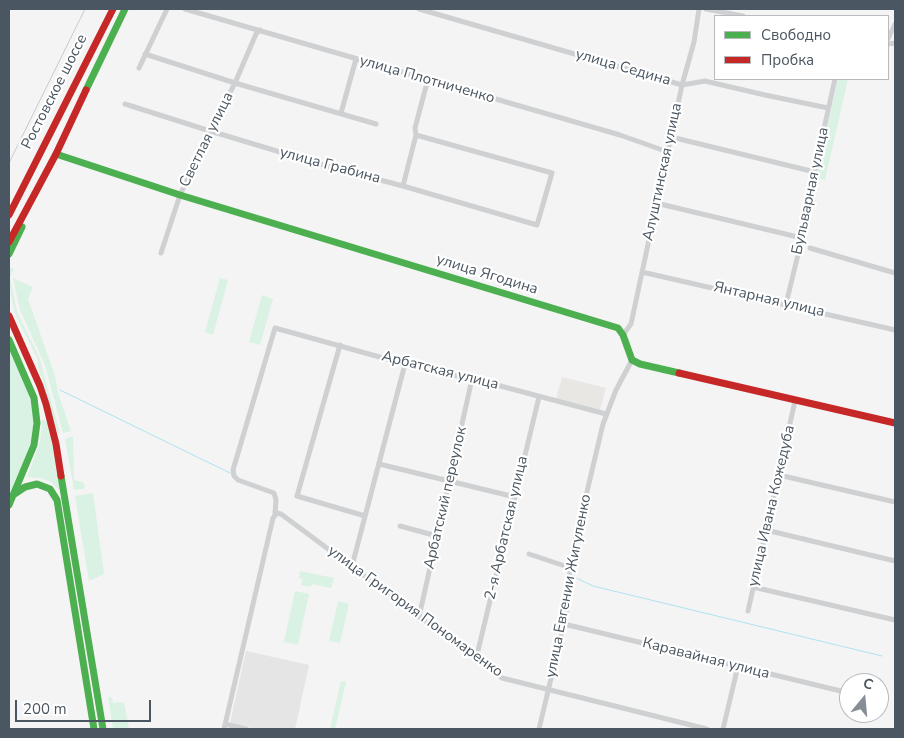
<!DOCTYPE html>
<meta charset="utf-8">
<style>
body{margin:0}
#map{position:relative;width:904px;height:738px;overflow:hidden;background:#f4f4f4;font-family:"Nunito Sans",sans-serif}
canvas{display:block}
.frame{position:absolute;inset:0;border:10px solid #4a5661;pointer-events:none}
.legend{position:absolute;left:714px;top:15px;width:175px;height:65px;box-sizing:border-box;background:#fff;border:1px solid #b7bbc0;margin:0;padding:6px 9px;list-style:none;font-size:15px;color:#4a5661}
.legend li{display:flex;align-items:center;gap:10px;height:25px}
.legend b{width:25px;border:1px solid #b7bbc0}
.north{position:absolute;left:839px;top:673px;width:50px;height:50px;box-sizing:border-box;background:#fff;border:1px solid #b7bbc0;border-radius:50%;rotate:17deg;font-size:14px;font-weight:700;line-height:20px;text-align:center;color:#4a5661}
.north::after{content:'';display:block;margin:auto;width:18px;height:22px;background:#868d94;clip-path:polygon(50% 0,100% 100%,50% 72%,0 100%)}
.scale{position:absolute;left:15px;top:700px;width:136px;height:22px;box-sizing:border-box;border:2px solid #4a5661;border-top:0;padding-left:6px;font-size:15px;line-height:18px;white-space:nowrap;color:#4a5661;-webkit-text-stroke:4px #fff;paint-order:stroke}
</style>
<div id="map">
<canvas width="904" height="738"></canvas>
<div class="frame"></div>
<ul class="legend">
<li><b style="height:6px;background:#4caf50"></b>Свободно</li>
<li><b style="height:6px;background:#c62828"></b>Пробка</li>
</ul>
<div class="north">С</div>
<div class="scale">200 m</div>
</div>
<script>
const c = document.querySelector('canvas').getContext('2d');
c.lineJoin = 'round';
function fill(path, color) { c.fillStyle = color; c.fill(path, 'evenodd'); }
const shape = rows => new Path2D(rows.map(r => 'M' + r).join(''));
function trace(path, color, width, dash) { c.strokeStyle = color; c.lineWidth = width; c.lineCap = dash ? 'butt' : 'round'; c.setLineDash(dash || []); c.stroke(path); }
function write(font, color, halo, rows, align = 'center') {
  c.font = font + ' "Nunito Sans",sans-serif'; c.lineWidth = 4.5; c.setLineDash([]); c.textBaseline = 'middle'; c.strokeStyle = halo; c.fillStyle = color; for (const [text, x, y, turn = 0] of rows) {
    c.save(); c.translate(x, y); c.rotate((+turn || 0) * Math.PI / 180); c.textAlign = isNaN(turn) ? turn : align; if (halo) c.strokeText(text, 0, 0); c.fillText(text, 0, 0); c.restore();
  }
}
const commercial = shape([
 [562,377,606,388,600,410,556,399]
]);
const education = shape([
 [246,651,309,665,295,729,256,729,230,723]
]);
const green = shape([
 [838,79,848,79,825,180,816,178],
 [10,267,14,269,10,277,17,312,40,359,60,434,57,431,42,377,39,373,37,358,15,314,9,285],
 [13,278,33,287,28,299,55,376,58,393,71,431,63,433,45,365,20,310],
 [220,278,228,280,213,335,205,332],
 [262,295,273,299,260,345,249,342],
 [9,347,29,394,34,420,31,441,9,497],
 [42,419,47,422,52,437,62,496,60,491,51,482,41,478,27,477,38,448,41,436],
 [73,436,74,480,83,482,85,487,83,489,74,490,65,439],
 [93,493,104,574,89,581,75,496],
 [300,571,334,578,331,588,312,584,311,587,301,585,303,579,299,578],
 [295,591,309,594,298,645,284,642],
 [338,601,349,604,340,643,329,641],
 [341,681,346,682,335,729,330,729],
 [108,696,112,698,113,703,124,702,129,729,113,729]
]);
const stream = shape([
 [60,390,230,473],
 [574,568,574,577,593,586,882,656]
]);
const street = shape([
 [185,9,620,135,668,152],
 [419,9,682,85,705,81,765,95,828,108],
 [706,9,743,16],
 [888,39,895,24],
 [888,44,895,43],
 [145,54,235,83,376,124],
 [139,68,167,9],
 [125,104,210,131,327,166,403,186,537,225,552,173,416,135],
 [341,113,356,59],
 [671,137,815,172],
 [403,186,416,135,415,128,428,79],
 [656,203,802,238],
 [810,248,895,273],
 [161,253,180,195,210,131,235,83,256,34,260,30],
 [642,272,895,330],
 [786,304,802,238,806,210,835,79],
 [623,335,631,324,682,85,694,42,699,9],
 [340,345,297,496,365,516],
 [379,464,515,497],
 [779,475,895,502],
 [275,514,276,500,274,493,238,480,234,476,233,470,275,328,405,364,493,384,606,414],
 [400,526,437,536],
 [766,530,895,561],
 [529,554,571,568],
 [352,566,405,364],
 [753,587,895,620],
 [748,611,795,401],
 [419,617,472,379],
 [564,624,849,693],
 [476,659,539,397],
 [879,700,883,701],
 [225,724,246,729],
 [224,729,273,518,277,513,281,514,502,678,707,729],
 [539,729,564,624,570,593,569,580,572,555,603,424,616,390,632,360],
 [723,729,738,666]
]);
const fast = shape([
 [86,90,125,9],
 [56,154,180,195,618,328,623,335,632,360,640,364,679,373],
 [9,254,22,227],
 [9,340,34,398,37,423,34,445,9,505],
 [61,476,103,729],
 [13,495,25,487,37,484,50,489,57,500,94,729]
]);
const jam = shape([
 [9,215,113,9],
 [9,242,56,154,86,90],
 [9,316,40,386,46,404,56,444,61,476],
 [679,373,895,423]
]);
const rail = shape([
 [9,163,85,9]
]);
const streetNames = [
 ["улица Седина",623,68,16],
 ["улица Плотниченко",427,80,16],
 ["Ростовское шоссе",55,92,-63],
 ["Светлая улица",207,140,-64],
 ["улица Грабина",330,166,15],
 ["Алуштинская улица",663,172,-78],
 ["Бульварная улица",811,191,-78],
 ["улица Ягодина",487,275,17],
 ["Янтарная улица",769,300,13],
 ["Арбатская улица",440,371,14],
 ["Арбатский переулок",446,498,-77],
 ["улица Ивана Кожедуба",772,506,-77],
 ["2-я Арбатская улица",507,528,-77],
 ["улица Евгении Жигуленко",569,586,-79],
 ["улица Григория Пономаренко",415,612,36],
 ["Каравайная улица",706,659,14]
];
fill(commercial, '#e8e7e3');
fill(education, '#e6e5e6');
fill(green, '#d9f2e3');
trace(stream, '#aee2f0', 1);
trace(street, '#ced0d2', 5);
trace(fast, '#4caf50', 7);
trace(jam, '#c62828', 7);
trace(rail, '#c9cacc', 1);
write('15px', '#4a5661', '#fff', streetNames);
</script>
